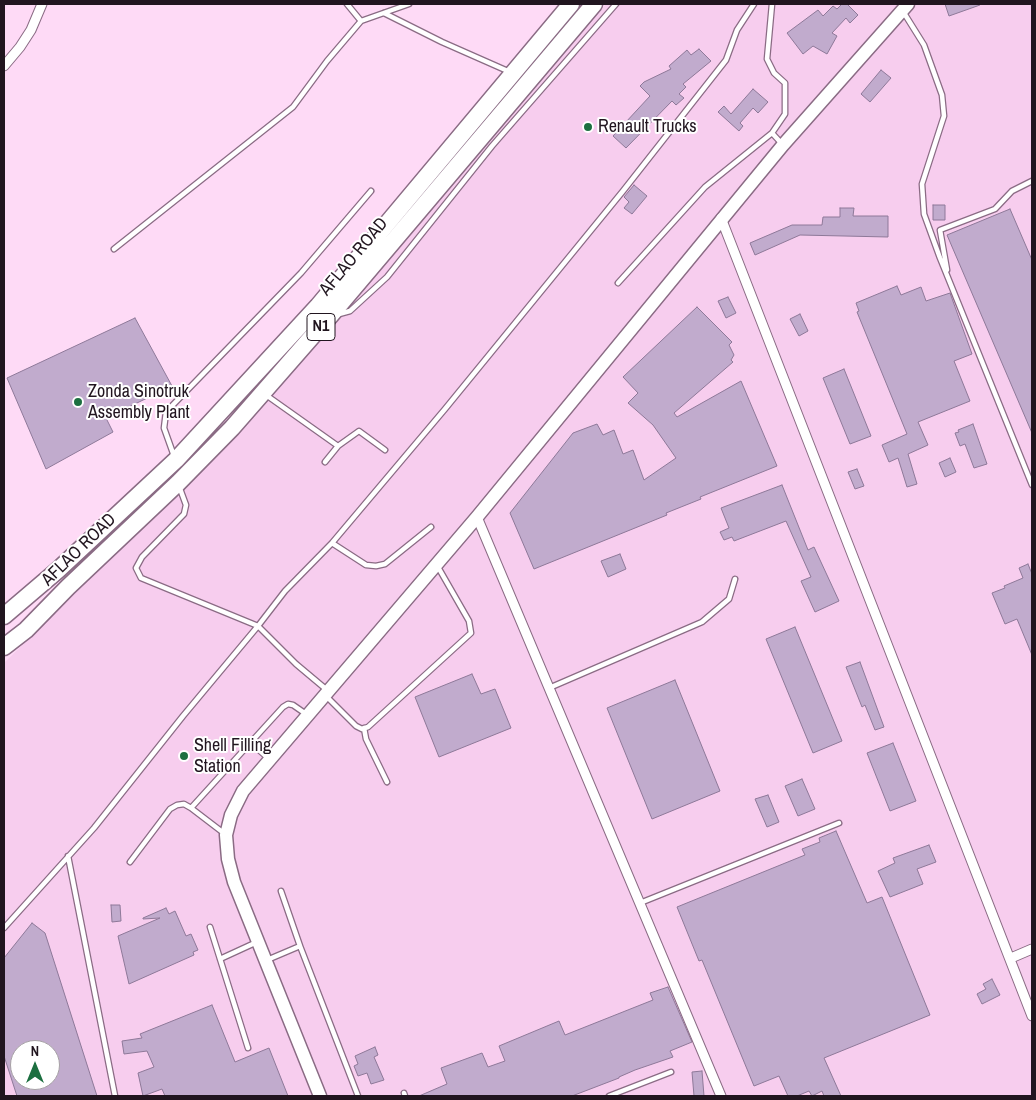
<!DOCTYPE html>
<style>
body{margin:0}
#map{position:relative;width:1036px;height:1100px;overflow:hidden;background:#fedaf6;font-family:"Archivo Narrow",sans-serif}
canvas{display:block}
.frame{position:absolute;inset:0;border:5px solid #21151f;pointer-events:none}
.north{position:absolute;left:10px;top:1040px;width:50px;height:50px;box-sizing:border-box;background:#fff;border:1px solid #a6a1a5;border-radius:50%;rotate:0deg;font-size:14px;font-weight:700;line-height:20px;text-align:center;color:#21151f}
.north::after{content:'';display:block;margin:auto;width:18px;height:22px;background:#1c6f40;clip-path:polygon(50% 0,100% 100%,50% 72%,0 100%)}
</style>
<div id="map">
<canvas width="1036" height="1100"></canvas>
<div class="frame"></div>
<div class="north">N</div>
</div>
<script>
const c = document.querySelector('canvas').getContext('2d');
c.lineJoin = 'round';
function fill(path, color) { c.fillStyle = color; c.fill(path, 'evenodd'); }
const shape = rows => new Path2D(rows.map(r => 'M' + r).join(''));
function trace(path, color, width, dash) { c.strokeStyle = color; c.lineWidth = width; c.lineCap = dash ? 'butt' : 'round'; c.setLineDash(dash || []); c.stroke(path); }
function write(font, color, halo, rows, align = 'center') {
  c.font = font + ' "Archivo Narrow",sans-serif'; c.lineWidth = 4; c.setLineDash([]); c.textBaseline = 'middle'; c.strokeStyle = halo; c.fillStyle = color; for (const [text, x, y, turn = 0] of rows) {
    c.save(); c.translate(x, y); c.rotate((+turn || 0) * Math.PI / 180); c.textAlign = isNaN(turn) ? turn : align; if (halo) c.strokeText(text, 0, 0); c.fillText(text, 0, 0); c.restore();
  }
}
const built = shape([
 [606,4,1032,4,1032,1096,4,1096,4,663,159,511,247,422,328,332],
 [20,1050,50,1050,50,1080,20,1080]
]);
const building = shape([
 [842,4,847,4,858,15,850,23,846,18,832,33,837,36,827,54,813,46,803,54,787,33,818,10,823,16,833,6,837,9,842,4],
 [945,4,980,4,980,5,949,16,945,4],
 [699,49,711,61,683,84,686,87,679,94,684,98,676,105,672,101,626,148,613,136,650,96,640,86,644,82,671,69,669,66,687,50,691,55,699,49],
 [881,70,891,78,870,102,861,94,881,70],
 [753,89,768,102,758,113,753,108,740,123,743,126,739,131,718,112,724,106,731,114,753,89],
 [634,185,647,196,632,214,624,208,629,202,624,197,634,185],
 [933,205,945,205,945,220,933,220,933,205],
 [840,208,854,208,853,216,888,216,888,237,800,235,755,255,750,243,792,225,822,225,823,217,840,217,840,208],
 [1010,209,1032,260,1032,433,947,235,1010,209],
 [897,286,901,295,921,287,926,301,950,293,972,354,954,361,970,401,918,422,928,445,908,454,917,484,907,487,898,458,889,462,882,445,907,434,857,312,859,311,856,303,897,286],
 [728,297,736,313,726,318,718,301,728,297],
 [697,307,732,342,729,345,734,355,731,360,733,362,674,413,677,417,741,381,777,466,700,497,701,499,666,513,667,515,534,569,510,513,573,433,597,424,603,435,614,430,623,454,633,450,644,480,676,458,653,425,628,403,638,393,623,377,697,307],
 [800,314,808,331,799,336,790,319,800,314],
 [135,318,172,386,106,418,113,432,46,469,7,378,135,318],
 [844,369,871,436,850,444,823,378,844,369],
 [973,424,987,464,974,468,965,444,960,446,955,433,959,432,958,430,973,424],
 [950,458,956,472,945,477,939,463,950,458],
 [857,469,864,486,855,489,848,472,857,469],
 [782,485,808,550,814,547,839,601,815,612,801,581,811,577,786,521,734,541,732,537,724,540,720,532,729,528,721,508,782,485],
 [620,554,626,569,608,577,601,561,620,554],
 [1028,564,1032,574,1032,655,1017,619,1005,624,992,593,1005,588,1004,586,1023,578,1019,568,1028,564],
 [795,627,842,741,813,753,766,639,795,627],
 [860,662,884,727,875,730,865,705,862,707,846,667,860,662],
 [472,674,481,694,495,689,511,728,439,757,415,697,472,674],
 [675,680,720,791,652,819,607,708,675,680],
 [893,743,916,801,890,811,867,753,893,743],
 [802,779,815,809,798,816,785,786,802,779],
 [768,795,779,822,767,827,755,799,768,795],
 [836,831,867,903,882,897,930,1015,824,1058,841,1096,824,1096,822,1091,812,1096,809,1091,797,1096,788,1096,779,1076,754,1086,702,960,699,961,677,907,805,855,802,849,820,842,819,838,836,831],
 [929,845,936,862,917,869,923,884,890,897,878,871,895,863,893,858,929,845],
 [111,905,120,905,121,921,112,922,111,905],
 [166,908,169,914,175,911,186,936,191,934,198,950,193,952,194,955,129,984,118,936,160,918,143,919,143,918,166,908],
 [32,923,45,933,97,1096,17,1096,4,1056,4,958,32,923],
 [20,1050,50,1050,50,1080,20,1080,20,1050],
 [992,979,1000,995,982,1004,977,994,986,989,983,984,992,979],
 [668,987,692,1042,670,1051,673,1057,635,1070,619,1077,619,1078,572,1096,419,1096,447,1084,441,1068,482,1053,488,1067,505,1061,499,1046,559,1021,565,1035,653,1000,650,993,668,987],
 [212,1005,235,1062,269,1048,288,1096,165,1096,162,1089,143,1096,138,1073,154,1067,147,1051,124,1054,122,1041,142,1038,140,1034,212,1005],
 [375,1047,378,1055,374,1057,384,1080,371,1084,367,1073,358,1076,354,1066,358,1064,355,1056,375,1047],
 [702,1071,704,1096,694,1096,692,1072,702,1071]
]);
const lane = shape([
 [384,13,442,42,510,72],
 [904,13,924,45,942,95,944,116,922,184,924,214,940,258,1032,485],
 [361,21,409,4],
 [772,133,783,145],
 [114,249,293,107,327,61,361,21,347,4],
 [947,270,940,230,995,209,1012,191,1032,181],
 [618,283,705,187,772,133,785,114,785,83,774,73,767,59,772,4],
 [339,314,350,311,387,277,492,146,616,4],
 [266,395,338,446,359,431,385,450],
 [174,456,164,428,166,412,301,273,371,191],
 [325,462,338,446],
 [332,543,366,565,376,566,385,564,431,527],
 [549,688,702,622,729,599,735,579],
 [327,690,296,664,258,626,285,591,332,543,445,409,623,191,726,60,737,30,754,4],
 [326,696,356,726,362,729,368,727,471,633,469,621,438,567],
 [364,728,366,739,387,782],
 [251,743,268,758],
 [191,808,283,707,288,704,293,705,306,714],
 [68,856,115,1096],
 [130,862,170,809,177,805,184,804,191,808,225,834],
 [640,903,839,823],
 [210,927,248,1048],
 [4,928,94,828,183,716,258,626,141,578,136,568,142,557,184,514,186,505,179,486],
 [300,946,358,1096],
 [220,959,257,942],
 [267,960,300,946,281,891],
 [404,1093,405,1096],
 [609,1096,671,1072]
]);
const street = shape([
 [4,66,20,47,31,30,42,4],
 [721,218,1032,1016],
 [477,517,721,1096],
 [1011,958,1032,949]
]);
const secondary = shape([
 [320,1096,234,882,228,859,226,835,231,815,243,791,477,517,783,145,908,4]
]);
const highway = shape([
 [4,616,58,570,176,460,318,306,571,4],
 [4,647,26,630,68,587,178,483,232,428,330,316,594,4]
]);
const markers = [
 [588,127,5,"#1c6f40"],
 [78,402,5,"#1c6f40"],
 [184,756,5,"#1c6f40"]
];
const shields = [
 [321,327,28]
];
const shieldNames = [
 ["N1",321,327]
];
const poiNames = [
 ["Renault Trucks",598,127],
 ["Zonda Sinotruk",88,392],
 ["Assembly Plant",88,413],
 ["Shell Filling",194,746],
 ["Station",194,767]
];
const streetNames = [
 ["AFLAO ROAD",354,257,-50],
 ["AFLAO ROAD",79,550,-44]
];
fill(built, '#f7cdee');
fill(building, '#c1abcd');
trace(building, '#8e7999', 1);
trace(lane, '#8a6b84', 7);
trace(street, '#8a6b84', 11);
trace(secondary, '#8a6b84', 15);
trace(highway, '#8a6b84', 19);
trace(lane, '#fff', 4.5);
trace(street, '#fff', 9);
trace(secondary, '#fff', 12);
trace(highway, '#fff', 16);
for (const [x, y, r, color] of markers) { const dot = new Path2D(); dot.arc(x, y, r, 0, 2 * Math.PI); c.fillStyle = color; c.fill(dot); trace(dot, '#fff', 2); }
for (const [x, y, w] of shields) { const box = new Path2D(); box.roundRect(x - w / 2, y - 13.5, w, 27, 4); c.fillStyle = '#fff'; c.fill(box); trace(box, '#21151f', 1); }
write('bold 16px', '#21151f', null, shieldNames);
write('18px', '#21151f', '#fff', poiNames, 'left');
write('18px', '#21151f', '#fff', streetNames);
</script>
